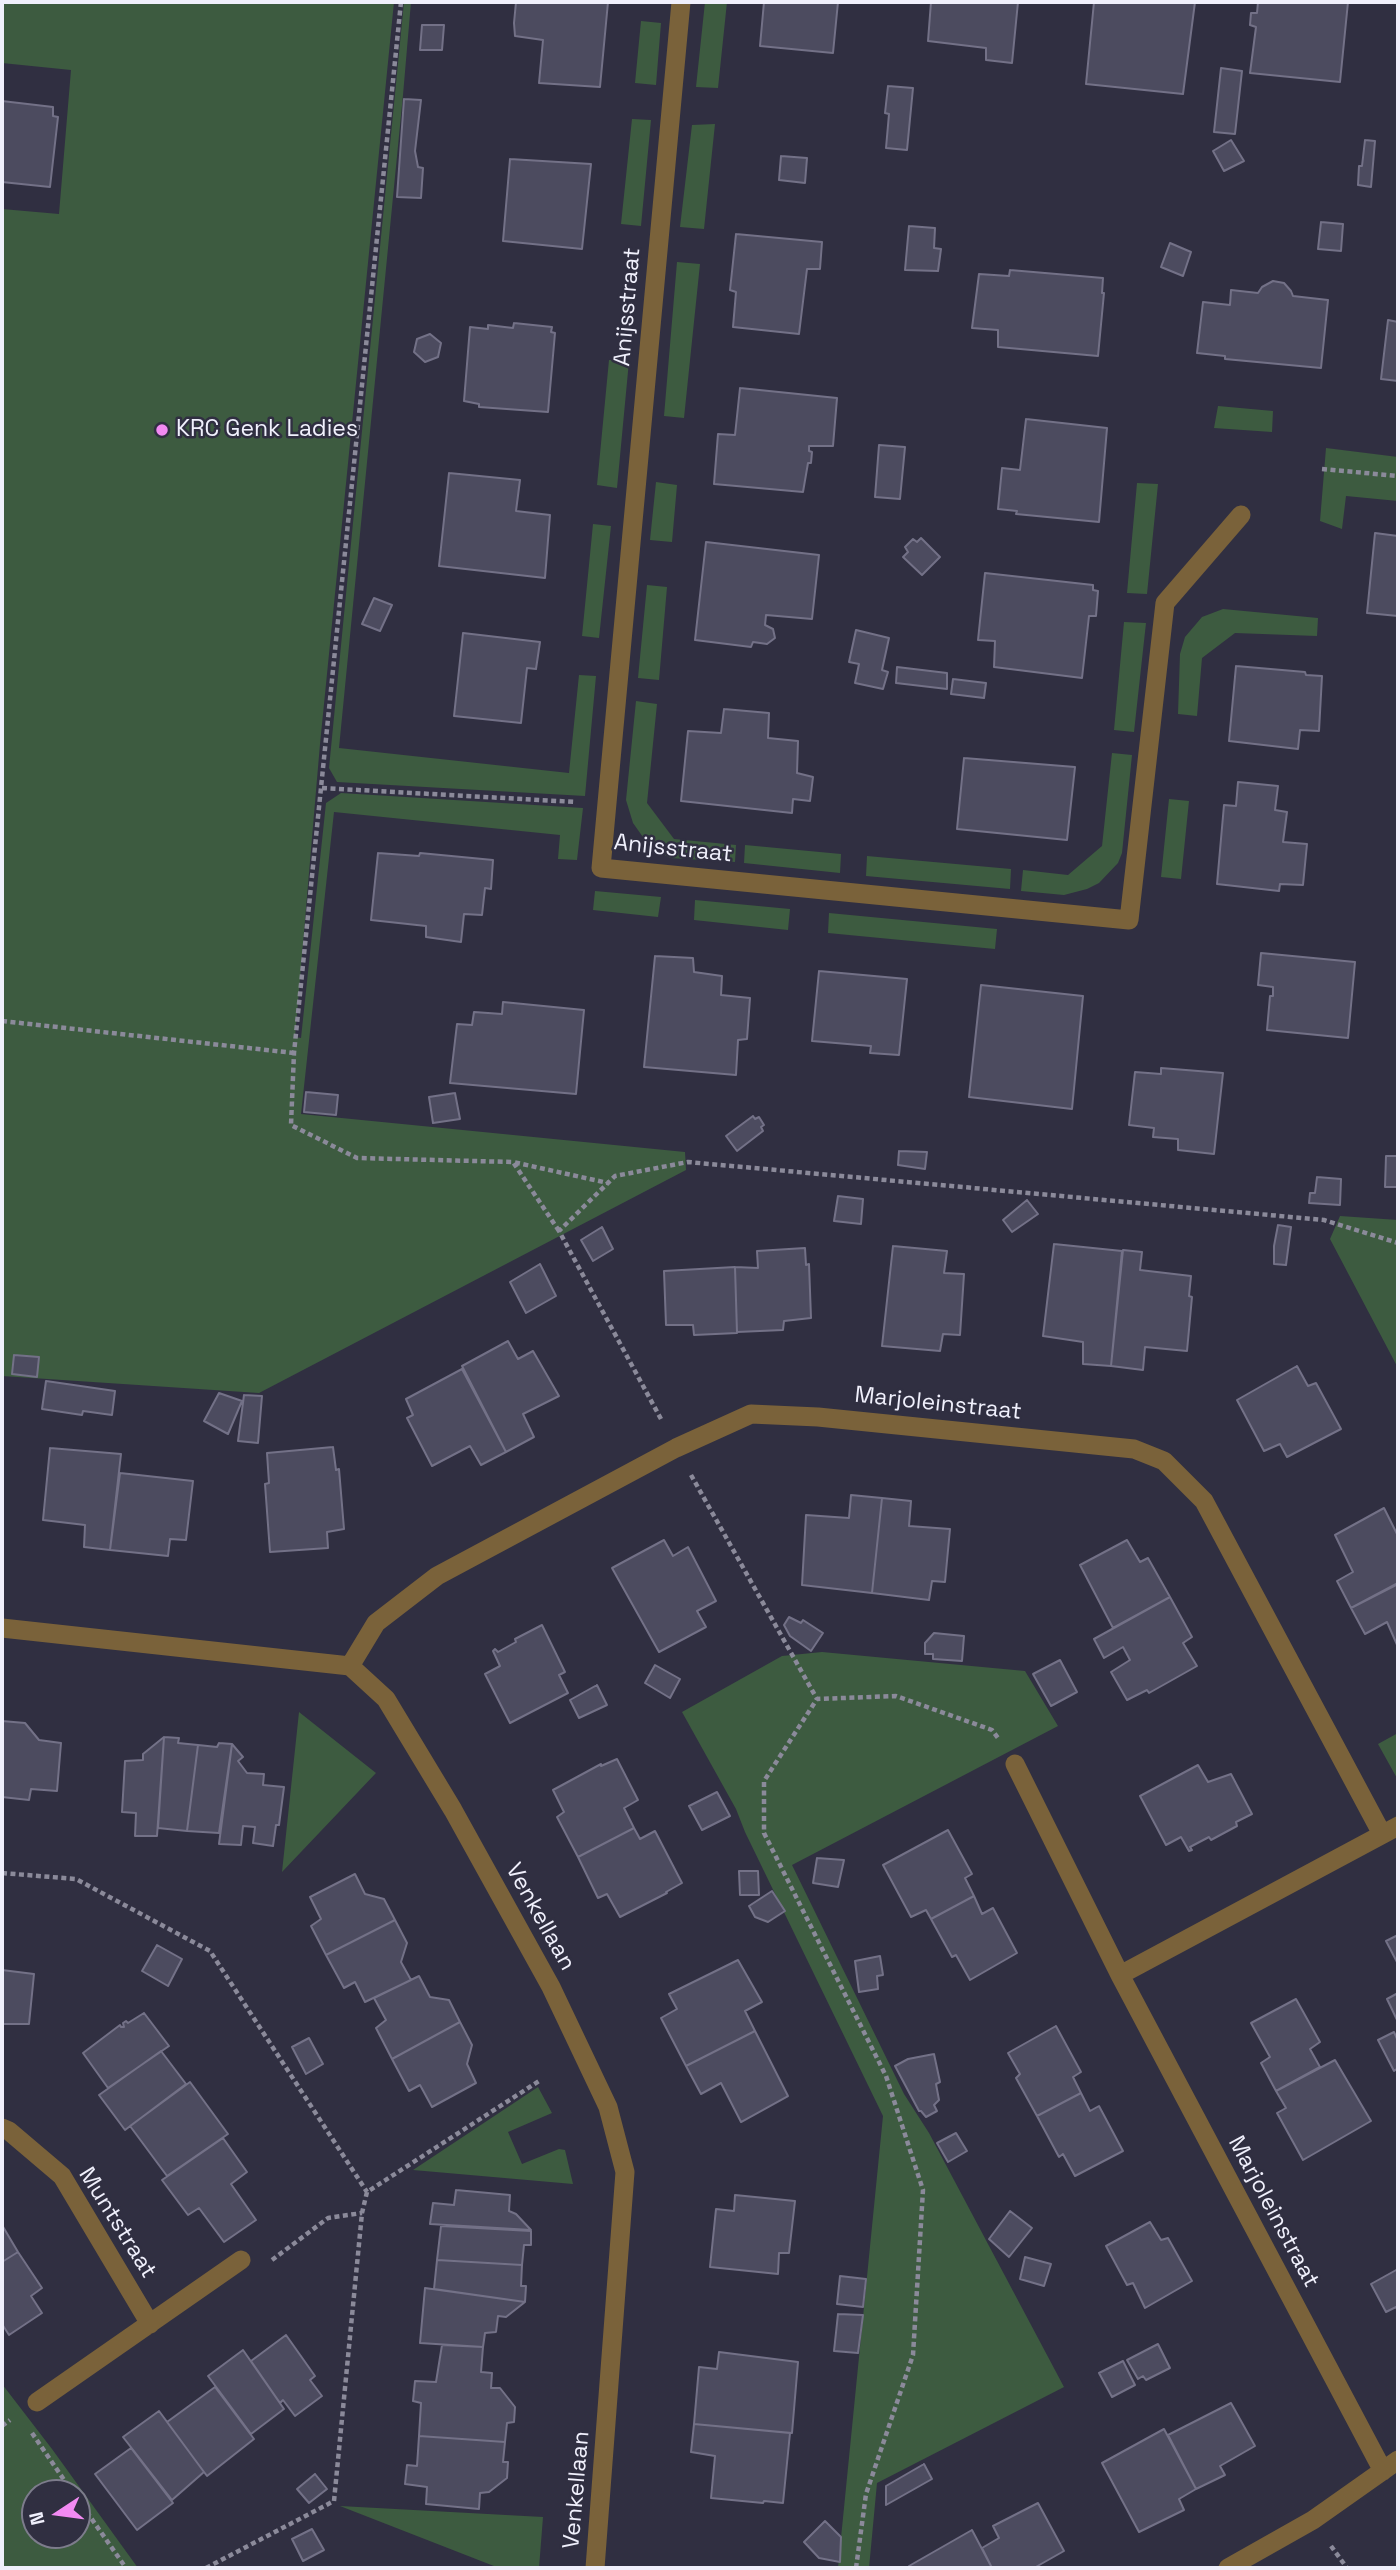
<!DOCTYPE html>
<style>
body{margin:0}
#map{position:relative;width:1400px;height:2570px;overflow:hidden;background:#302f41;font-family:"Space Grotesk",sans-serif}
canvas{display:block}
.frame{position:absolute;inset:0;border:4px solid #f0f0fc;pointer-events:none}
.north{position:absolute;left:21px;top:2479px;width:70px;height:70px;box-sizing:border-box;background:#302f41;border:2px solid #7d7c8c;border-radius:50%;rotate:257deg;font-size:19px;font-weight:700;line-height:28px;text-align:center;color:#f0f0fc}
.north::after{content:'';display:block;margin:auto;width:24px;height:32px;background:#f28af2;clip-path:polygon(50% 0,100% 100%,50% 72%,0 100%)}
</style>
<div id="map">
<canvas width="1400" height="2570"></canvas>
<div class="frame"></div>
<div class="north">N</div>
</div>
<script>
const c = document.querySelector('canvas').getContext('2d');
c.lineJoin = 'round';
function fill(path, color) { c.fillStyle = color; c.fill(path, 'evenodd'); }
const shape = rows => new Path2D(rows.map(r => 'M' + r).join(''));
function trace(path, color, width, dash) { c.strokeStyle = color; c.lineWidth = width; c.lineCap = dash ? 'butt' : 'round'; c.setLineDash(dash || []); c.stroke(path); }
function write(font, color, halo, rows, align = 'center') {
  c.font = font + ' "Space Grotesk",sans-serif'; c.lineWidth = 5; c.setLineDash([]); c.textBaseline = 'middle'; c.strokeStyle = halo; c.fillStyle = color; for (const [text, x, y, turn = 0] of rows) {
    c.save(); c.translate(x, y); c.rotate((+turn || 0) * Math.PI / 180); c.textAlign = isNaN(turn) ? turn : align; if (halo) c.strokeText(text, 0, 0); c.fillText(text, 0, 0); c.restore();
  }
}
const green = shape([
 [2,2,394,2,320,744,295,1037,301,1038,326,803,341,793,583,808,577,860,558,859,560,835,334,812,301,1114,685,1152,686,1170,259,1393,2,1376,2,209,59,214,71,70,2,63],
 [404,2,411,2,403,95,339,748,569,773,579,675,596,676,585,796,337,782,329,768],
 [705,2,727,2,718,88,696,87],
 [641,21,661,23,656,85,635,83],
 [632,119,651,120,641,226,621,224],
 [715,124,704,229,680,227,692,125],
 [677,262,700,264,684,418,664,416],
 [609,360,629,361,617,488,597,485],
 [1218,406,1273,411,1272,432,1214,428],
 [1326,448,1398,457,1398,501,1346,496,1342,529,1320,521],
 [656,482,677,485,672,542,650,540],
 [1137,483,1158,484,1147,594,1127,593],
 [593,524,611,526,599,638,582,636],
 [647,585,667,587,659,680,638,678],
 [1223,609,1318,618,1317,636,1235,633,1202,658,1197,716,1178,714,1180,654,1185,637,1202,617],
 [1124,622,1146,623,1134,732,1114,730],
 [636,701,657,704,647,803,674,839,736,845,735,862,670,858,650,847,633,823,626,800],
 [1112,753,1132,755,1122,853,1118,863,1099,883,1087,889,1064,895,1021,891,1023,870,1068,875,1102,846],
 [1169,799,1189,801,1181,879,1161,877],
 [745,845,841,854,840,873,744,863],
 [867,856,1011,869,1010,889,866,876],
 [595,891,661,897,658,917,593,910],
 [695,900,790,909,788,930,694,920],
 [829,913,997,929,995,949,828,933],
 [1340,1216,1398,1220,1398,1368,1330,1239],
 [822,1652,1025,1671,1058,1726,792,1865,904,2094,929,2133,1064,2387,877,2483,869,2568,838,2568,883,2116,745,1832,736,1809,682,1712,782,1656],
 [299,1712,376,1773,282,1872],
 [1398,1733,1398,1780,1378,1744],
 [538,2087,552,2113,508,2132,522,2164,559,2149,565,2150,573,2184,413,2170],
 [2,2384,52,2449,138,2568,2,2568],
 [35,2493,77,2493,77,2535,35,2535],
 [340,2506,543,2517,539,2568,499,2568]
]);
const building = shape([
 [516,2,608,2,600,87,539,83,543,40,515,36,514,23,516,2],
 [764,2,838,2,833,53,760,46,764,2],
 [931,2,1018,2,1012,63,986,60,986,48,928,41,931,2],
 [1094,2,1195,2,1183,94,1086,84,1094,2],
 [1258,2,1348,2,1340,82,1250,73,1256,27,1250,25,1251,13,1257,13,1258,2],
 [422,25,444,25,442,50,420,50,422,25],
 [1221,68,1242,71,1235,134,1214,132,1221,68],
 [888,86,913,88,907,150,886,148,889,114,885,113,888,86],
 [404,99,421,100,415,151,418,167,423,168,421,198,397,197,404,99],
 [2,101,53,107,53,116,58,117,50,187,2,182,2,101],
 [1231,140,1244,161,1224,171,1213,151,1231,140],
 [1365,140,1375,141,1371,187,1358,185,1359,166,1362,166,1365,140],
 [781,156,807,158,805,183,779,180,781,156],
 [510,159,591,164,582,249,503,241,510,159],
 [1321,222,1343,224,1341,251,1318,249,1321,222],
 [909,226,935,228,934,248,941,249,938,271,905,270,909,226],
 [736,234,822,242,820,269,807,269,799,334,733,327,736,292,730,290,736,234],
 [1170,243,1191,252,1183,276,1161,267,1170,243],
 [1010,270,1103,278,1102,293,1104,293,1098,356,998,347,998,330,972,328,979,274,1009,276,1010,270],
 [1273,281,1284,283,1291,291,1293,296,1328,300,1321,368,1225,359,1225,356,1197,353,1203,302,1230,305,1231,290,1258,293,1262,287,1273,281],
 [1388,320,1398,322,1398,381,1381,379,1388,320],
 [514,323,552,327,551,332,555,333,548,412,479,407,479,404,464,401,470,327,488,329,488,325,513,328,514,323],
 [430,334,441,343,438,357,425,362,414,352,417,339,430,334],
 [740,388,837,398,833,446,809,446,809,451,812,452,811,463,808,463,803,492,714,484,718,434,735,435,740,388],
 [1026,419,1107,428,1099,522,1016,514,1017,511,998,509,1002,468,1020,470,1026,419],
 [879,445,905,447,900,499,875,497,879,445],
 [449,473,520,480,516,511,550,515,545,578,439,566,449,473],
 [1375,533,1398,536,1398,616,1367,613,1375,533],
 [921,538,940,557,922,575,903,557,908,552,905,547,913,539,917,542,921,538],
 [706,542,819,555,812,619,766,615,765,625,773,629,775,638,767,644,753,642,751,647,695,640,706,542],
 [985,573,1093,585,1093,590,1098,591,1096,616,1089,616,1082,678,994,667,995,641,978,640,985,573],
 [374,598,392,605,380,631,362,624,374,598],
 [856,630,889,638,882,670,888,672,883,689,855,683,859,664,849,662,856,630],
 [463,633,540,642,536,669,527,668,521,723,454,716,463,633],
 [1236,666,1305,672,1306,675,1322,676,1319,731,1300,730,1298,749,1229,741,1236,666],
 [897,667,947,673,947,689,896,683,897,667],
 [953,679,986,683,984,698,951,694,953,679],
 [724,709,769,713,768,738,798,741,797,773,813,777,810,801,793,799,792,813,681,801,688,731,721,733,724,709],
 [964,758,1075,767,1067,840,957,829,964,758],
 [1238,782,1278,786,1275,810,1287,812,1283,842,1307,844,1303,885,1280,884,1279,891,1217,884,1224,805,1236,806,1238,782],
 [378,853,419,856,420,853,493,860,491,889,485,888,482,915,464,914,461,942,426,937,426,926,371,920,378,853],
 [1261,953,1355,962,1348,1038,1267,1030,1270,996,1273,996,1273,987,1258,985,1261,953],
 [655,956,693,958,694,972,722,976,721,995,750,998,747,1039,738,1040,736,1075,644,1067,655,956],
 [819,971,907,979,899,1055,870,1053,871,1046,812,1041,819,971],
 [981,985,1083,996,1072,1109,969,1097,981,985],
 [503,1002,584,1010,576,1094,450,1083,457,1024,472,1025,474,1012,502,1014,503,1002],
 [1161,1068,1223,1073,1214,1154,1178,1150,1178,1139,1153,1137,1154,1128,1129,1125,1135,1072,1161,1074,1161,1068],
 [306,1092,338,1095,336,1115,304,1112,306,1092],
 [455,1093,460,1119,433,1123,429,1097,455,1093],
 [753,1116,755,1119,759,1117,764,1125,761,1127,763,1131,737,1151,726,1136,753,1116],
 [899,1151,927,1152,925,1169,898,1165,899,1151],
 [1386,1156,1398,1156,1398,1187,1385,1187,1386,1156],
 [1317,1177,1341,1179,1340,1205,1309,1203,1310,1193,1315,1193,1317,1177],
 [838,1196,863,1199,861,1224,834,1221,838,1196],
 [1027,1200,1038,1214,1012,1232,1003,1220,1027,1200],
 [1278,1225,1291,1227,1286,1265,1274,1264,1274,1246,1278,1225],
 [602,1227,613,1249,593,1261,581,1240,602,1227],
 [1054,1244,1122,1251,1111,1366,1083,1364,1083,1342,1043,1336,1054,1244],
 [893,1246,947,1251,944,1273,964,1274,960,1335,943,1334,940,1351,882,1346,893,1246],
 [805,1248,806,1265,809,1264,811,1318,784,1321,783,1330,737,1332,735,1267,758,1268,757,1251,805,1248],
 [1123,1250,1142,1252,1140,1270,1191,1276,1189,1296,1192,1297,1187,1351,1145,1347,1143,1370,1111,1366,1123,1250],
 [540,1264,556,1296,526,1313,510,1282,540,1264],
 [735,1267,737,1333,694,1335,693,1325,666,1325,664,1271,735,1267],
 [508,1341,518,1359,533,1351,559,1396,523,1414,534,1437,506,1452,462,1366,508,1341],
 [14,1355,39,1357,37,1377,12,1374,14,1355],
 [1297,1366,1308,1386,1316,1383,1341,1429,1287,1457,1280,1444,1264,1451,1237,1400,1297,1366],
 [462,1369,506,1452,481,1465,470,1446,432,1466,407,1418,413,1415,406,1399,462,1369],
 [46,1381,115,1391,112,1415,83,1411,82,1415,42,1409,46,1381],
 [219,1393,242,1401,228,1434,204,1421,219,1393],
 [244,1395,262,1396,258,1443,238,1441,244,1395],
 [333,1447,336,1470,339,1469,344,1529,327,1532,328,1548,270,1552,265,1484,269,1483,267,1453,333,1447],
 [50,1448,121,1454,110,1550,84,1547,85,1525,43,1520,50,1448],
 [120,1473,193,1481,186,1540,170,1539,168,1556,110,1550,120,1473],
 [851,1495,882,1498,872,1593,802,1585,806,1515,849,1518,851,1495],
 [882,1498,911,1501,909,1526,950,1529,945,1582,932,1581,929,1600,872,1593,882,1498],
 [1384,1508,1398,1536,1398,1583,1351,1608,1337,1581,1353,1572,1335,1535,1384,1508],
 [664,1540,673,1556,688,1547,716,1601,697,1611,706,1627,659,1652,612,1568,664,1540],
 [1127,1540,1140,1562,1148,1558,1170,1597,1113,1628,1080,1565,1127,1540],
 [1398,1584,1398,1647,1387,1622,1365,1634,1351,1608,1398,1584],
 [1170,1597,1192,1637,1183,1643,1197,1666,1149,1693,1147,1690,1127,1700,1111,1672,1130,1660,1123,1647,1104,1658,1094,1639,1170,1597],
 [789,1617,801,1623,803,1620,823,1633,811,1651,790,1636,784,1625,789,1617],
 [542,1625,565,1672,559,1675,568,1693,510,1723,485,1674,500,1666,493,1651,495,1649,498,1652,516,1642,515,1639,542,1625],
 [934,1633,964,1636,962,1661,933,1659,933,1654,925,1654,925,1643,934,1633],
 [1060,1660,1077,1692,1051,1706,1033,1674,1060,1660],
 [655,1665,680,1679,670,1698,645,1683,655,1665],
 [597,1685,607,1705,579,1718,570,1700,597,1685],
 [2,1721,25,1723,39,1740,61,1743,57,1791,31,1789,29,1800,2,1797,2,1721],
 [164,1737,179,1738,178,1743,198,1745,187,1831,158,1828,164,1737],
 [164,1737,157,1836,135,1836,136,1813,122,1812,125,1761,143,1760,143,1754,164,1737],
 [219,1743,232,1744,219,1833,187,1831,198,1745,217,1747,219,1743],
 [232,1744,243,1757,238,1761,247,1773,264,1774,263,1785,284,1787,279,1825,276,1825,273,1846,253,1843,255,1827,243,1826,241,1845,219,1844,232,1744],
 [617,1759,638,1800,624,1808,634,1828,578,1857,557,1817,564,1812,553,1790,601,1764,601,1766,617,1759],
 [1198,1765,1208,1782,1231,1774,1252,1814,1236,1822,1237,1826,1211,1840,1209,1837,1190,1847,1192,1850,1189,1851,1181,1837,1166,1845,1140,1796,1198,1765],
 [717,1792,730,1816,702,1830,689,1806,717,1792],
 [634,1828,640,1839,655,1831,682,1883,666,1892,667,1893,620,1917,607,1894,598,1898,578,1857,634,1828],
 [948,1830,972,1874,965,1878,974,1896,931,1919,926,1910,911,1917,883,1865,948,1830],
 [817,1858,844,1860,838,1887,813,1883,817,1858],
 [739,1871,758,1871,759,1895,740,1895,739,1871],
 [355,1874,365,1894,384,1899,395,1920,326,1955,311,1926,321,1919,310,1897,355,1874],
 [772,1891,785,1911,768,1922,755,1917,749,1906,772,1891],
 [974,1896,982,1914,993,1908,1017,1953,970,1980,956,1955,952,1957,931,1919,974,1896],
 [395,1920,407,1943,401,1962,411,1980,365,2002,355,1982,344,1988,326,1955,395,1920],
 [1398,1935,1398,1964,1386,1941,1398,1935],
 [157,1945,182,1959,168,1986,142,1971,157,1945],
 [880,1956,883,1975,877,1976,878,1989,859,1992,855,1961,880,1956],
 [738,1960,762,2002,745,2011,755,2031,686,2066,661,2018,677,2009,669,1994,738,1960],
 [2,1970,34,1974,29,2024,2,2024,2,1970],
 [419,1976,430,1997,449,2000,460,2022,392,2059,376,2028,386,2020,374,1998,419,1976],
 [1398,1993,1398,2022,1387,1999,1398,1993],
 [1296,1999,1320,2042,1310,2049,1320,2067,1276,2091,1261,2063,1270,2057,1251,2023,1296,1999],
 [144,2013,169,2046,108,2088,83,2053,120,2025,121,2027,124,2027,123,2023,126,2021,128,2023,144,2013],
 [460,2022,472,2045,467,2064,476,2083,432,2107,420,2085,409,2091,392,2059,460,2022],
 [1056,2026,1081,2072,1073,2077,1081,2093,1037,2116,1016,2078,1020,2074,1008,2053,1056,2026],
 [755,2031,788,2096,741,2122,721,2083,701,2094,686,2066,755,2031],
 [1394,2032,1398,2041,1398,2068,1394,2071,1378,2040,1394,2032],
 [309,2038,323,2064,306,2074,292,2047,309,2038],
 [161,2051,186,2084,125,2130,99,2095,161,2051],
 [934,2054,940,2082,936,2084,939,2100,934,2105,937,2111,926,2117,921,2111,919,2111,895,2066,908,2059,934,2054],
 [1335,2060,1371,2121,1303,2160,1277,2113,1286,2108,1276,2091,1335,2060],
 [190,2082,228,2134,167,2176,130,2126,190,2082],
 [1081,2093,1090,2111,1099,2106,1123,2151,1075,2176,1063,2154,1059,2157,1037,2116,1081,2093],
 [956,2133,967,2151,948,2162,937,2143,956,2133],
 [223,2138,247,2172,231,2184,256,2220,224,2242,199,2208,188,2215,162,2180,223,2138],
 [456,2190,510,2195,509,2211,516,2214,531,2230,430,2224,433,2203,454,2205,456,2190],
 [735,2195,795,2201,789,2253,779,2253,778,2274,710,2267,716,2209,734,2211,735,2195],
 [1010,2211,1032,2228,1009,2257,989,2239,1010,2211],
 [1150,2222,1161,2240,1168,2238,1192,2281,1145,2308,1133,2283,1127,2285,1106,2246,1150,2222],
 [2,2225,18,2252,2,2262,2,2225],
 [441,2226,531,2231,531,2245,524,2245,522,2265,437,2260,441,2226],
 [18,2252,42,2288,31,2296,42,2313,9,2335,2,2324,2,2262,18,2252],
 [1025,2257,1051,2264,1044,2286,1020,2279,1025,2257],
 [437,2260,522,2265,521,2286,526,2286,525,2302,434,2289,437,2260],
 [1398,2269,1398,2312,1396,2307,1386,2312,1371,2284,1398,2269],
 [840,2276,866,2279,863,2307,837,2304,840,2276],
 [425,2288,525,2302,506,2317,498,2316,496,2332,485,2333,483,2347,420,2343,425,2288],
 [838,2314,863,2315,858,2353,834,2351,838,2314],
 [286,2335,315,2376,310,2380,322,2396,295,2416,283,2400,280,2403,251,2361,286,2335],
 [1158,2344,1170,2368,1146,2380,1143,2376,1138,2379,1127,2360,1158,2344],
 [442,2345,483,2347,481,2372,492,2373,491,2388,500,2388,515,2407,514,2422,507,2423,505,2442,419,2436,421,2403,413,2401,415,2381,436,2382,442,2345],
 [243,2350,284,2409,251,2434,208,2376,243,2350],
 [719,2352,798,2362,792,2433,694,2424,699,2367,717,2369,719,2352],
 [1123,2361,1135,2385,1112,2397,1099,2373,1123,2361],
 [215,2387,254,2439,207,2476,167,2422,215,2387],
 [1231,2403,1255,2446,1220,2466,1225,2475,1196,2489,1168,2435,1231,2403],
 [159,2411,204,2472,172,2500,123,2437,159,2411],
 [694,2424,790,2433,783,2503,764,2501,763,2503,711,2498,715,2456,691,2452,694,2424],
 [1164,2429,1196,2489,1179,2499,1184,2510,1139,2532,1102,2463,1164,2429],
 [419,2436,505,2442,503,2462,508,2462,507,2478,489,2492,480,2493,479,2509,426,2504,427,2487,405,2484,407,2465,417,2466,419,2436],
 [131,2448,173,2503,137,2530,95,2474,131,2448],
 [924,2464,932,2479,886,2505,886,2486,924,2464],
 [315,2474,327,2489,309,2503,297,2489,315,2474],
 [1038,2503,1064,2551,1034,2568,992,2568,982,2548,999,2538,993,2526,1038,2503],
 [825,2521,841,2537,840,2562,819,2558,804,2542,825,2521],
 [312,2529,324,2550,303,2561,292,2539,312,2529],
 [972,2530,992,2568,910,2568,909,2566,972,2530]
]);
const path = shape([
 [401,2,294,1053,291,1125,357,1158,513,1162],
 [1322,469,1398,476],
 [322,788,576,802],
 [2,1021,294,1053],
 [559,1231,513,1162,608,1183],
 [661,1419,559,1231,615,1176,688,1162,1324,1220,1398,1243],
 [691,1475,817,1699],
 [2,1873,76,1879,210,1951,367,2192],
 [272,2260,328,2218,362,2213],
 [2,2426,10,2420],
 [32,2433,73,2493],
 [77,2498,126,2568],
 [1331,2546,1347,2568],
 [206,2568,334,2501,362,2213,367,2192,539,2081],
 [856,2568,866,2494,913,2355,923,2190,886,2076,764,1833,764,1781,817,1699,896,1696,992,1730,998,1738]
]);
const minor = shape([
 [681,2,601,868,1129,920,1165,603,1241,515],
 [2,1628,350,1666,386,1699,453,1810,551,1987,608,2107,625,2172,595,2568],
 [350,1666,376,1623,437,1576,676,1448,751,1414,818,1417,1134,1449,1164,1461,1204,1501,1382,1834],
 [1015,1764,1120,1975,1383,2471],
 [1120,1975,1398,1826],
 [2,2128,9,2131,62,2176,150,2324],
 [37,2402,241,2260],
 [1228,2568,1313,2520,1398,2460]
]);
const markers = [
 [162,430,7,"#f28af2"]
];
const streetNames = [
 ["Anijsstraat",628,307,-85],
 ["Anijsstraat",673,849,6],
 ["Marjoleinstraat",938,1404,6],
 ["Venkellaan",540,1917,61],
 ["Marjoleinstraat",1273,2212,62],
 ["Muntstraat",117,2223,58],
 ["Venkellaan",577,2490,-85]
];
const poiNames = [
 ["KRC Genk Ladies",176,430]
];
fill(green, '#3d5b40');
fill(building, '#4c4b5f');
trace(building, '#737187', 2);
trace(path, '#8b8a9a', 4.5, [5, 3.5]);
trace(minor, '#7a623a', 19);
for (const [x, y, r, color] of markers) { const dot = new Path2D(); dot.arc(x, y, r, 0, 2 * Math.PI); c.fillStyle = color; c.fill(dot); trace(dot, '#302f41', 2.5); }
write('23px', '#f0f0fc', '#302f41', streetNames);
write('23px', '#f0f0fc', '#302f41', poiNames, 'left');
</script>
